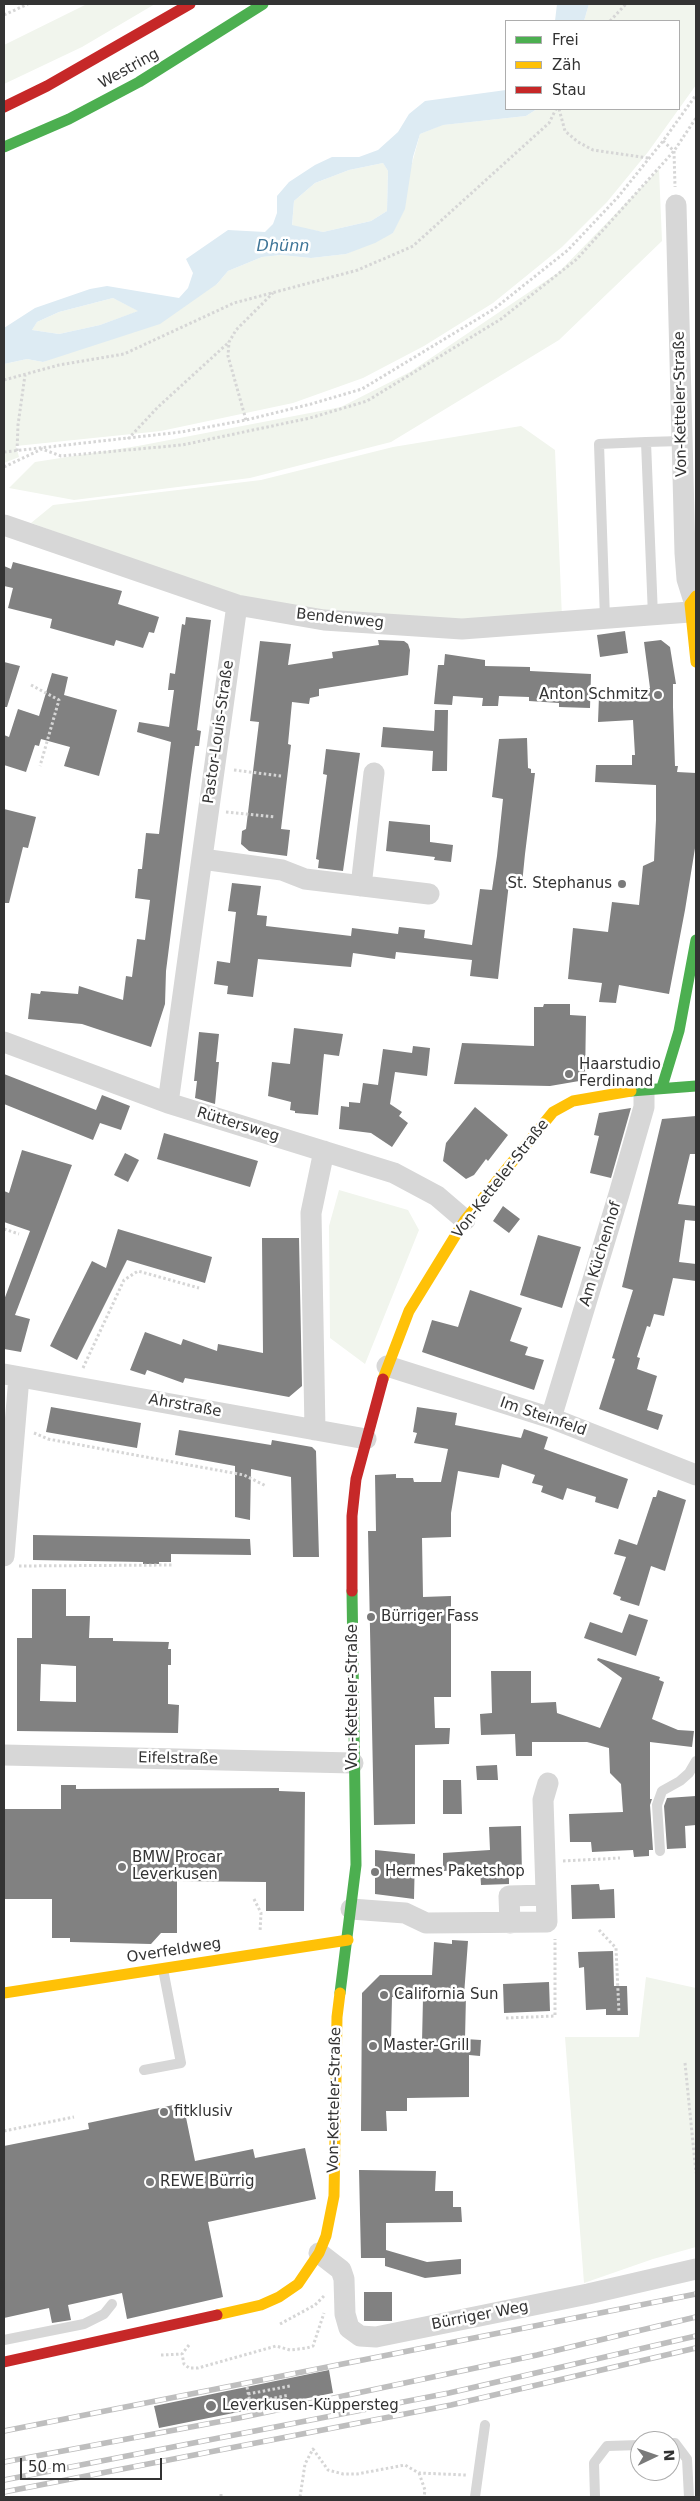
<!DOCTYPE html>
<meta charset="utf-8">
<style>
body{margin:0}
#map{position:relative;width:700px;height:2501px;overflow:hidden;background:#fff;font-family:"DejaVu Sans",sans-serif}
canvas{display:block}
.frame{position:absolute;inset:0;border:5px solid #333;pointer-events:none}
.legend{position:absolute;left:505px;top:20px;width:175px;height:90px;box-sizing:border-box;background:#fff;border:1px solid #adadad;margin:0;padding:6px 9px;list-style:none;font-size:15px;color:#333}
.legend li{display:flex;align-items:center;gap:10px;height:25px}
.legend b{width:25px;border:1px solid #adadad}
.north{position:absolute;left:630px;top:2431px;width:50px;height:50px;box-sizing:border-box;background:#fff;border:1px solid #adadad;border-radius:50%;rotate:87deg;font-size:14px;font-weight:700;line-height:20px;text-align:center;color:#333}
.north::after{content:'';display:block;margin:auto;width:18px;height:22px;background:#7a7a7a;clip-path:polygon(50% 0,100% 100%,50% 72%,0 100%)}
.scale{position:absolute;left:20px;top:2458px;width:142px;height:22px;box-sizing:border-box;border:2px solid #333;border-top:0;padding-left:6px;font-size:15px;line-height:18px;white-space:nowrap;color:#333;-webkit-text-stroke:4px #fff;paint-order:stroke}
</style>
<div id="map">
<canvas width="700" height="2501"></canvas>
<div class="frame"></div>
<ul class="legend">
<li><b style="height:6px;background:#4caf50"></b>Frei</li>
<li><b style="height:6px;background:#ffc107"></b>Zäh</li>
<li><b style="height:6px;background:#c62828"></b>Stau</li>
</ul>
<div class="north">N</div>
<div class="scale">50 m</div>
</div>
<script>
const c = document.querySelector('canvas').getContext('2d');
c.lineJoin = 'round';
function fill(path, color) { c.fillStyle = color; c.fill(path, 'evenodd'); }
const shape = rows => new Path2D(rows.map(r => 'M' + r).join(''));
function trace(path, color, width, dash) { c.strokeStyle = color; c.lineWidth = width; c.lineCap = dash ? 'butt' : 'round'; c.setLineDash(dash || []); c.stroke(path); }
function write(font, color, halo, rows, align = 'center') {
  c.font = font + ' "DejaVu Sans",sans-serif'; c.lineWidth = 5; c.setLineDash([]); c.textBaseline = 'middle'; c.strokeStyle = halo; c.fillStyle = color; for (const [text, x, y, turn = 0] of rows) {
    c.save(); c.translate(x, y); c.rotate((+turn || 0) * Math.PI / 180); c.textAlign = isNaN(turn) ? turn : align; if (halo) c.strokeText(text, 0, 0); c.fillText(text, 0, 0); c.restore();
  }
}
const green = shape([
 [87,4,155,4,82,47,4,84,4,45],
 [589,4,696,4,696,85,648,152,607,202,562,247,493,303,424,346,363,378,293,403,161,431,16,446,19,457,4,463,4,364,27,359,43,362,217,284,228,271,262,257,281,255,311,258,346,254,393,233,420,134,442,125,526,116,537,109,679,109,679,21,584,21],
 [383,163,388,171,387,211,371,221,323,232,292,226,294,201,315,183,349,170],
 [659,169,662,241,559,340,391,442,250,478,74,500,9,488,35,462,138,446,341,407,410,372,559,272],
 [113,298,139,311,100,325,59,334,32,330,37,322,59,312],
 [521,426,555,450,562,618,454,620,303,609,237,597,31,523,53,505,261,480,393,447],
 [339,1190,408,1210,419,1230,365,1364,330,1338,329,1226],
 [646,1977,696,1988,696,2247,653,2259,584,2283,565,2037,639,2037]
]);
const water = shape([
 [557,4,589,4,584,21,555,21],
 [506,90,506,109,537,109,526,116,443,125,420,134,413,157,405,209,393,233,375,243,346,254,311,258,281,255,262,257,228,271,217,284,160,324,43,362,27,359,4,364,4,328,35,308,90,289,107,286,179,298,188,288,193,273,186,259,228,230,265,232,273,224,277,213,277,196,289,182,315,165,332,157,359,157,378,150,398,132,409,114,425,101],
 [383,163,388,171,387,211,371,221,323,232,292,225,294,201,315,183,349,170],
 [113,298,138,311,100,325,59,334,32,330,37,322,59,312]
]);
const building = shape([
 [13,562,122,591,118,604,159,617,154,633,149,632,143,648,116,640,114,646,50,628,52,619,8,608,13,588,4,586,4,566,11,569],
 [186,617,211,620,197,730,201,731,200,738,199,746,195,746,190,782,166,971,165,1004,151,1047,82,1024,28,1019,31,993,40,994,41,991,78,994,79,986,123,1000,126,976,132,977,137,939,145,940,150,900,135,898,138,869,142,869,146,833,159,834,171,742,137,732,139,722,169,727,174,690,168,690,170,673,175,674,182,624,185,625],
 [625,631,628,653,600,657,597,635],
 [378,640,404,641,408,644,410,650,408,675,319,689,319,696,310,698,309,704,292,702,288,744,291,745,281,829,290,830,287,856,249,851,241,844,242,831,246,829,259,722,250,721,260,641,291,644,288,665,333,658,332,652,379,645],
 [661,640,670,647,676,684,673,684,673,707,675,766,678,766,677,772,696,773,696,842,685,910,669,994,619,985,616,1003,599,1002,602,983,568,979,573,928,608,932,612,902,639,905,643,866,654,861,656,820,656,785,595,782,596,765,632,765,632,755,635,755,633,720,598,722,599,696,648,694,648,688,650,688,644,642],
 [445,654,485,660,485,666,530,667,530,671,591,674,590,708,559,707,559,703,529,701,529,697,499,696,498,706,482,706,483,698,453,696,452,705,434,704,438,665,444,665],
 [4,662,20,666,7,707,4,707],
 [52,673,68,677,64,695,117,710,99,776,64,766,70,747,41,739,39,746,35,745,26,772,4,765,4,735,9,737,18,709,39,716],
 [435,710,448,710,447,771,432,771,433,751,381,747,383,727,434,731],
 [527,738,528,768,531,769,531,773,535,773,525,854,522,884,509,883,498,979,470,976,472,960,396,952,395,959,353,953,351,967,258,959,253,997,227,994,228,986,214,984,217,961,230,963,236,912,228,911,232,883,261,886,257,915,267,916,266,926,351,936,352,928,398,934,399,927,425,930,424,938,472,945,480,889,492,890,497,856,503,799,492,797,499,739],
 [326,749,360,753,343,871,318,868,319,860,316,859,327,775,323,774],
 [4,809,36,817,28,848,23,847,9,903,4,903],
 [389,821,430,825,430,842,453,845,451,862,434,860,435,857,386,851],
 [544,1004,570,1004,570,1015,586,1016,585,1080,550,1086,454,1084,462,1043,534,1046,534,1007,543,1007],
 [294,1028,343,1034,339,1056,324,1054,318,1115,295,1113,295,1111,290,1110,291,1102,268,1096,272,1062,290,1064],
 [199,1032,219,1034,216,1062,219,1062,215,1104,195,1098,197,1081,194,1081],
 [413,1046,430,1048,427,1076,395,1072,390,1104,402,1112,399,1116,408,1123,392,1147,371,1133,339,1129,341,1106,349,1107,349,1102,360,1103,363,1083,378,1085,383,1049,412,1053],
 [4,1074,96,1110,102,1095,130,1106,121,1130,100,1123,93,1140,4,1104],
 [475,1107,508,1135,488,1161,486,1159,474,1175,466,1179,443,1161,446,1143],
 [631,1108,611,1178,590,1173,599,1136,594,1135,599,1113],
 [696,1116,696,1154,690,1154,678,1204,696,1206,696,1221,685,1220,679,1262,696,1264,696,1281,673,1278,664,1316,654,1314,650,1327,647,1326,637,1357,640,1358,637,1369,657,1376,647,1410,663,1415,658,1430,599,1409,615,1359,612,1358,633,1290,622,1287,662,1119],
 [164,1133,258,1161,250,1187,157,1159],
 [22,1150,72,1165,15,1315,30,1319,21,1352,4,1349,4,1300,30,1231,4,1222,4,1191,9,1193],
 [125,1153,139,1160,128,1182,114,1175],
 [503,1206,520,1219,509,1233,493,1221],
 [118,1229,212,1257,205,1283,127,1260,77,1360,50,1346,92,1261,106,1268],
 [538,1235,581,1247,562,1308,520,1295],
 [262,1238,299,1238,302,1386,289,1397,185,1378,183,1383,147,1370,145,1375,130,1370,145,1332,181,1345,183,1339,217,1351,218,1344,263,1353],
 [470,1290,522,1308,510,1341,528,1347,525,1355,544,1360,534,1390,422,1352,432,1320,458,1327],
 [51,1407,141,1423,137,1448,46,1432],
 [417,1407,457,1413,455,1425,521,1438,524,1429,548,1437,544,1449,628,1479,618,1509,595,1502,596,1497,567,1488,563,1500,541,1492,543,1486,532,1483,535,1475,502,1464,499,1478,458,1471,451,1513,451,1537,422,1538,423,1597,451,1596,451,1697,434,1697,435,1728,450,1728,449,1744,415,1745,415,1824,374,1825,368,1531,376,1531,375,1475,396,1474,396,1478,413,1478,414,1482,441,1482,448,1449,414,1443,417,1433,413,1432],
 [179,1430,271,1445,272,1440,312,1447,316,1451,319,1557,293,1557,291,1477,251,1469,250,1520,235,1517,235,1466,175,1455],
 [658,1490,686,1500,665,1571,651,1566,639,1606,620,1600,621,1597,613,1594,626,1557,614,1554,619,1539,637,1545,653,1497,656,1497],
 [33,1535,250,1539,251,1555,171,1554,171,1562,159,1562,159,1564,143,1564,143,1562,33,1560],
 [32,1589,66,1589,66,1616,90,1616,89,1638,113,1638,113,1641,169,1642,168,1649,171,1649,171,1665,168,1665,168,1704,179,1705,178,1733,17,1731,17,1638,32,1638],
 [41,1664,76,1666,76,1702,40,1701],
 [629,1614,648,1620,636,1656,584,1638,590,1622,622,1633],
 [598,1658,660,1677,659,1680,664,1682,652,1719,678,1730,694,1731,692,1747,650,1742,650,1799,652,1799,650,1805,653,1850,649,1850,649,1856,634,1857,633,1850,592,1852,591,1842,570,1842,569,1814,623,1812,621,1784,610,1773,609,1748,587,1742,532,1742,532,1756,516,1756,515,1734,481,1735,480,1714,492,1713,491,1671,531,1671,531,1703,556,1702,557,1713,600,1728,622,1678,597,1660],
 [497,1765,498,1780,477,1780,476,1766],
 [443,1780,461,1780,462,1814,443,1814],
 [61,1785,76,1785,76,1789,279,1788,279,1791,305,1792,304,1911,266,1911,266,1882,177,1881,177,1933,161,1933,151,1944,70,1942,70,1938,52,1938,52,1899,4,1899,4,1809,61,1809],
 [696,1796,696,1825,685,1826,686,1848,667,1849,664,1806,667,1798],
 [521,1826,522,1875,509,1875,509,1884,481,1885,480,1869,443,1871,443,1853,490,1850,489,1827],
 [375,1850,415,1854,414,1899,375,1894],
 [599,1884,600,1890,614,1889,615,1918,572,1919,571,1885],
 [452,1940,468,1941,464,1995,466,1995,465,2039,481,2040,480,2056,469,2055,469,2097,407,2098,407,2111,386,2111,387,2131,361,2131,362,1993,380,1975,432,1975,434,1942,452,1944],
 [392,1997,423,1998,422,2042,391,2042],
 [613,1951,614,1986,627,1986,628,2015,606,2015,606,2009,586,2010,584,1967,579,1968,578,1952],
 [549,1982,550,2011,504,2013,503,1984],
 [183,2103,195,2161,253,2149,255,2158,305,2148,316,2199,208,2222,223,2297,127,2319,122,2293,68,2305,71,2320,52,2323,49,2308,4,2318,4,2146,89,2129,88,2123],
 [359,2170,436,2171,435,2191,453,2191,453,2207,461,2207,462,2222,386,2223,386,2250,427,2262,461,2259,461,2274,425,2278,385,2266,385,2258,361,2258],
 [364,2292,392,2292,392,2321,364,2321],
 [329,2370,333,2393,159,2428,154,2406]
]);
const path = shape([
 [4,15,28,4],
 [610,21,626,4],
 [559,109,565,131,578,142,593,150,648,158],
 [663,141,674,151,675,187],
 [4,380,59,365,124,354,234,303,358,270,413,246,549,123,556,109],
 [246,420,228,356,229,342,236,330,273,293],
 [128,439,158,407,228,343],
 [17,451,18,425,25,375],
 [4,452,181,432,246,420,311,404,362,389,494,309,568,250,618,197,663,141,696,95],
 [4,467,42,449,61,456,182,445,310,418,367,401,501,319,577,259,674,151,696,118],
 [31,685,59,700,40,766],
 [234,770,281,776],
 [226,812,275,817],
 [4,1229,19,1234],
 [83,1368,124,1280,138,1271,199,1288],
 [34,1433,48,1439,244,1475,266,1486],
 [19,1566,174,1565],
 [563,1861,620,1858],
 [254,1899,261,1913,260,1932],
 [599,1930,616,1948,619,2013],
 [506,2018,555,2016,555,1939],
 [685,2063,696,2173],
 [4,2131,74,2117],
 [280,2324,315,2305,325,2295],
 [189,2345,182,2354,184,2364,189,2368,198,2368,276,2346,290,2350,307,2348,313,2346,324,2313],
 [161,2355,182,2354],
 [247,2387,251,2408],
 [248,2394,290,2386],
 [250,2403,289,2395],
 [419,2473,425,2490,424,2497],
 [221,2494,221,2497],
 [300,2497,305,2464,313,2449,328,2470,343,2474,357,2474,405,2465,419,2473,466,2475]
]);
const lane = shape([
 [646,442,682,441],
 [605,619,599,444,646,442,653,616],
 [660,1851,657,1805,662,1791,680,1781,689,1773,696,1761],
 [144,2070,181,2063,163,1969],
 [4,2340,84,2324,104,2314,112,2304],
 [670,2443,675,2443,687,2459,689,2497],
 [475,2497,485,2425],
 [595,2497,594,2463,607,2446,640,2445]
]);
const street = shape([
 [676,205,685,553,687,579,693,598],
 [4,525,237,605,324,620,462,629,690,612],
 [202,859,282,870,305,879,429,894],
 [361,886,374,773],
 [4,1042,168,1103,394,1173,437,1196,465,1220],
 [168,1103,237,605],
 [387,1366,551,1418,696,1475],
 [4,1374,366,1439],
 [551,1418,619,1194,644,1107,644,1089],
 [315,1430,311,1213,324,1151],
 [4,1556,19,1377],
 [4,1755,353,1763],
 [351,1909,405,1913,426,1923,547,1922,543,1800,548,1783],
 [510,1923,509,1896,546,1895],
 [319,2253,341,2270,344,2279,345,2314,349,2328,360,2336,376,2337,588,2294,696,2269]
]);
const fast = shape([
 [4,147,69,119,139,82,263,4],
 [662,1087,679,1031,696,940],
 [631,1091,696,1086],
 [340,1993,356,1865,352,1591]
]);
const slow = shape([
 [696,596,690,604,696,662],
 [383,1379,409,1311,465,1220,553,1112,573,1101,631,1091],
 [4,1993,348,1940],
 [217,2315,261,2305,279,2297,298,2284,319,2253,326,2236,334,2196,337,2017,340,1993]
]);
const jam = shape([
 [4,107,47,86,190,4],
 [352,1591,352,1516,356,1479,383,1379],
 [4,2362,217,2315]
]);
const rail = shape([
 [4,2431,696,2294],
 [4,2462,239,2418,537,2355,696,2317],
 [4,2480,449,2393,696,2336],
 [4,2492,451,2405,696,2348]
]);
const markers = [
 [658,695,5,"#7a7a7a"],
 [622,884,5,"#7a7a7a"],
 [569,1074,5,"#7a7a7a"],
 [371,1617,5,"#7a7a7a"],
 [122,1867,5,"#7a7a7a"],
 [375,1872,5,"#7a7a7a"],
 [384,1995,5,"#7a7a7a"],
 [373,2046,5,"#7a7a7a"],
 [164,2112,5,"#7a7a7a"],
 [150,2182,5,"#7a7a7a"],
 [211,2406,6,"#7a7a7a"]
];
const streetNames = [
 ["Westring",129,69,-29],
 ["Von-Ketteler-Straße",681,404,-91],
 ["Bendenweg",340,619,6],
 ["Pastor-Louis-Straße",219,732,-82],
 ["Rüttersweg",238,1125,17],
 ["Von-Ketteler-Straße",501,1179,-52],
 ["Am Küchenhof",601,1254,-73],
 ["Ahrstraße",185,1406,10],
 ["Im Steinfeld",543,1417,19],
 ["Von-Ketteler-Straße",353,1697,-90],
 ["Eifelstraße",178,1759,1],
 ["Overfeldweg",174,1951,-9],
 ["Von-Ketteler-Straße",335,2100,-89],
 ["Bürriger Weg",480,2316,-11]
];
const poiNames = [
 ["Anton Schmitz",648,695,"right"],
 ["St. Stephanus",612,884,"right"],
 ["Haarstudio",579,1065],
 ["Ferdinand",579,1082],
 ["Bürriger Fass",381,1617],
 ["BMW Procar",132,1858],
 ["Leverkusen",132,1875],
 ["Hermes Paketshop",385,1872],
 ["California Sun",394,1995],
 ["Master-Grill",383,2046],
 ["fitklusiv",174,2112],
 ["REWE Bürrig",160,2182],
 ["Leverkusen-Küppersteg",222,2406]
];
const waterNames = [
 ["Dhünn",283,247]
];
fill(green, '#f1f5ed');
fill(water, '#ddebf3');
fill(building, '#818181');
trace(path, '#d6d6d6', 3, [2.5, 2.5]);
trace(lane, '#d7d7d7', 10);
trace(street, '#d7d7d7', 21);
trace(fast, '#4caf50', 11);
trace(slow, '#ffc107', 11);
trace(jam, '#c62828', 11);
trace(rail, '#bebebe', 5.5);
trace(rail, '#fff', 4, [11]);
for (const [x, y, r, color] of markers) { const dot = new Path2D(); dot.arc(x, y, r, 0, 2 * Math.PI); c.fillStyle = color; c.fill(dot); trace(dot, '#fff', 2); }
write('15px', '#333', '#fff', streetNames);
write('15px', '#333', '#fff', poiNames, 'left');
write('italic 16px', '#3f7597', '#fff', waterNames);
</script>
